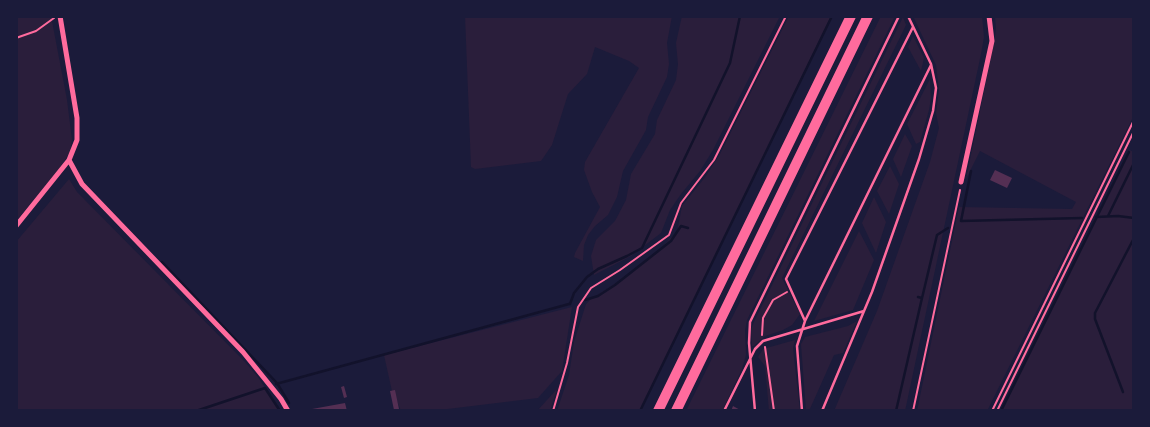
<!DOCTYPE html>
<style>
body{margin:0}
#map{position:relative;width:1150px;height:427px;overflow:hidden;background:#1b1b3a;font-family:"Alegreya Sans",sans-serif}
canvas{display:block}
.frame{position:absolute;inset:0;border:18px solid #1b1b3a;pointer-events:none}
</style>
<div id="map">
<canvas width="1150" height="427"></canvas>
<div class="frame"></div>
</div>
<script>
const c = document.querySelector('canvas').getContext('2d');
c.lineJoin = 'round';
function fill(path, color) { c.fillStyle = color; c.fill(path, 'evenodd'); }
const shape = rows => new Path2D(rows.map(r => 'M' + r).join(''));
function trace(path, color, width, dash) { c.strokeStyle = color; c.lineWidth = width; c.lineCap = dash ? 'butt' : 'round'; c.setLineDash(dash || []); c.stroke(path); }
const green = shape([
 [21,16,51,16,67,100,72,140,70,152,60,168,16,221,16,19],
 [465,16,672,16,667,43,669,64,667,77,648,117,646,130,623,171,617,197,608,215,595,226,588,235,584,245,583,261,574,257,575,253,600,207,592,192,584,170,585,162,639,68,629,61,595,47,587,74,568,94,552,145,541,161,475,169,471,167],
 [682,16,780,16,713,150,700,171,681,194,670,210,661,233,631,256,594,275,591,256,596,240,615,221,626,200,631,174,655,134,657,120,676,80,678,64,676,43],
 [789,16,831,16,641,411,557,411,569,375,574,342,586,304,591,299,630,274,658,251,677,232,682,206,706,176,720,154],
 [881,16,895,16,747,320,745,330,746,355,742,369,722,411,686,411],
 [913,16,982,16,984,37,981,54,905,411,834,411,877,311,930,162,939,128,936,113,939,90,936,65],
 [995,16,1134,16,1134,115,987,411,917,411,959,207,1072,209,1076,202,980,151,966,179,994,43,996,29],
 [903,17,906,25,782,278,800,314,792,325,783,330,765,336,754,346,752,346,751,329,754,322],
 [913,36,924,58,921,71,908,47],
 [930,79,931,98,929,110,920,142,916,144,907,124],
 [905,134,912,146,901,177,893,159],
 [1129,150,1134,152,1134,411,1000,411],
 [890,166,899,184,889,214,877,191],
 [69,179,77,192,245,362,258,377,280,411,16,411,16,242],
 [874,197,886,222,876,253,862,223],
 [859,231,874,260,853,310,814,321],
 [572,307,562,371,538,398,431,411,401,411,397,401,394,400,384,355],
 [857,321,843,353,834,355,809,411,806,411,801,344,805,337,848,326],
 [795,340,793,348,800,411,769,411,765,366,758,357,763,349],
 [557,389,550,411,537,411]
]);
const stream = shape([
 [971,171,961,221,1082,218],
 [1108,216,1134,163],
 [1096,217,1118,216,1134,218],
 [162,262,277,383,289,403],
 [918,297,922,298,923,294,937,235,948,228],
 [585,300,598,296,615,285,671,241,681,226,688,228],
 [570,304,574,293,587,277,598,269,627,256,642,248,730,63,740,16],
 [276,384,569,304],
 [1123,392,1095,319,1095,313,1134,238],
 [196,411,265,388,280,411],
 [640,411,832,16],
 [896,411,922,298],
 [1001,411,1129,152]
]);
const building = shape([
 [995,170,1012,178,1007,188,990,180],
 [344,386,347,397,344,398,341,387],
 [395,390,399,409,394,410,390,391],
 [345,403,347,411,312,411,312,409],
 [733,406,742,411,731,411]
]);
const path = shape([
 [16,38,36,31,54,18],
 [762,335,763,318,773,300,787,292],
 [765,347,774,411],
 [553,411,567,363,578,307,591,288,620,270,669,235,681,203,714,160,786,16],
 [913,411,960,190],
 [992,411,1134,120],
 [997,411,1134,131]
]);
const service = shape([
 [805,321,786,279,913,27],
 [724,411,755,349,763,341,864,311],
 [755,411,749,343,750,322,899,16],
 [802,411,797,346,805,321,931,65],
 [822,411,872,292,919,159,933,111,936,88,931,64,908,16]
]);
const minor = shape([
 [69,160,82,184,243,352,281,399,288,411],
 [961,182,992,41,989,16],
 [16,226,69,160,77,140,77,118,60,16]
]);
const motorway = shape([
 [658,411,851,16],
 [676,411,868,16]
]);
fill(green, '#2a1e3b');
trace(stream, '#12122b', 2.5);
fill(building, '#542f53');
trace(path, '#ff6b9d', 2);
trace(service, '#ff6b9d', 2.5);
trace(minor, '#ff6b9d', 5);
trace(motorway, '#ff6b9d', 10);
</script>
